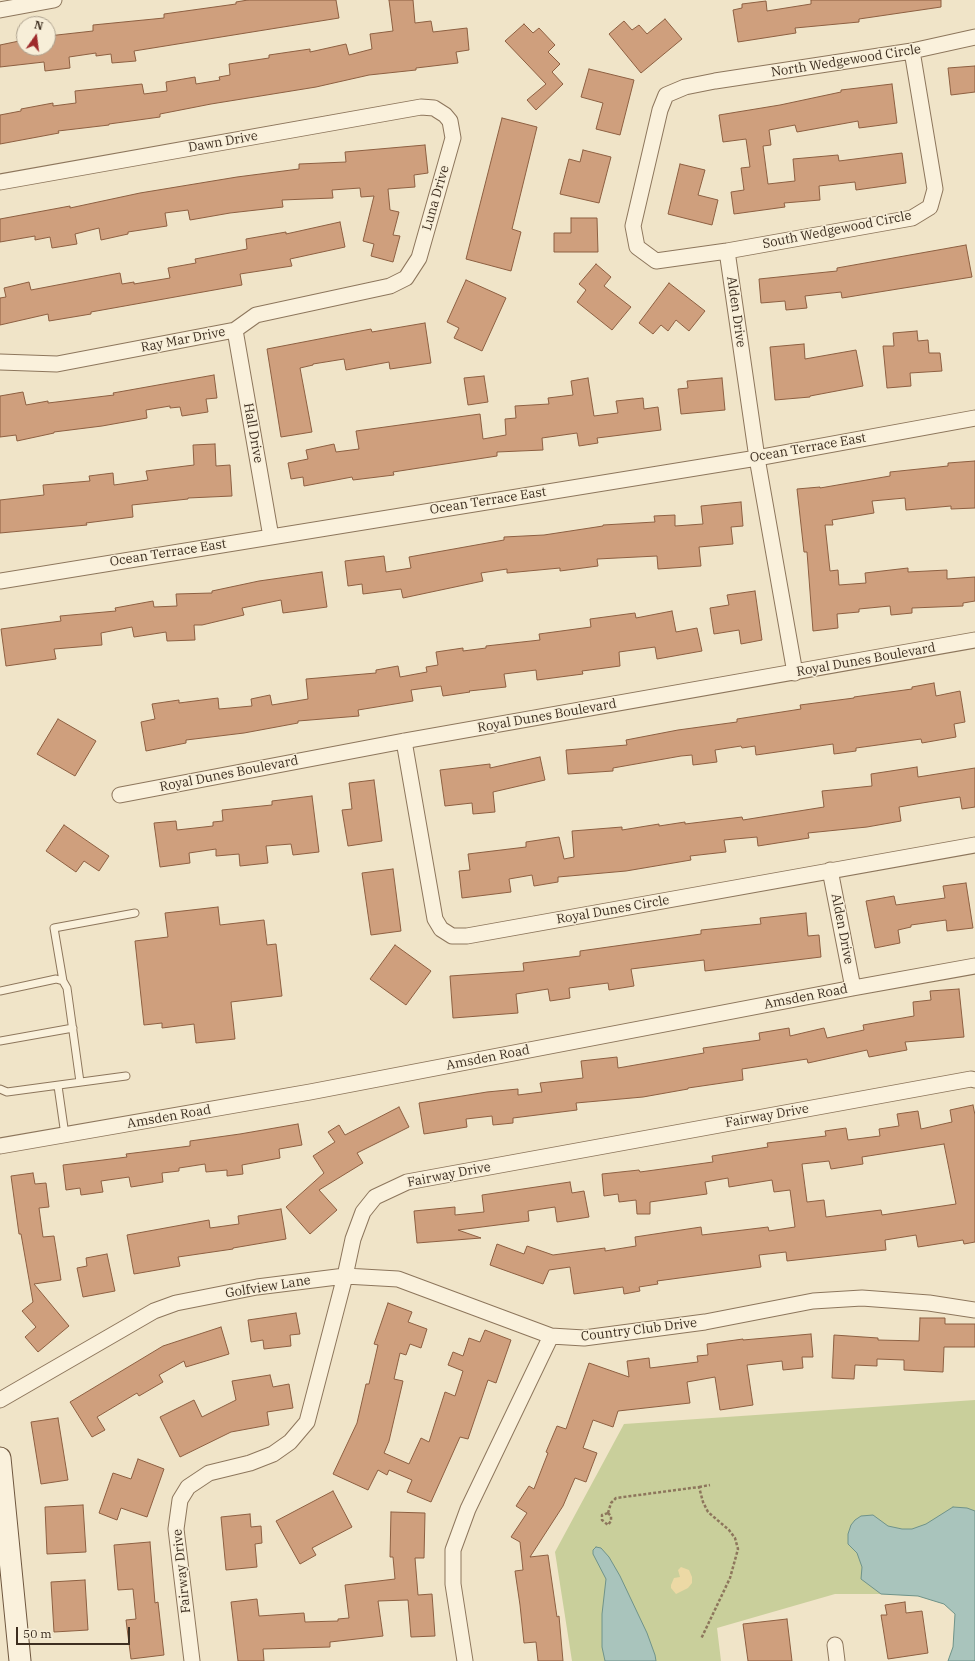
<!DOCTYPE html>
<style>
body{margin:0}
#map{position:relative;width:975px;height:1661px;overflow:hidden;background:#f0e4c8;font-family:"IBM Plex Serif",serif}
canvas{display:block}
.north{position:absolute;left:16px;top:16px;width:40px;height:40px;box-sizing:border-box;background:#f7eed8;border:1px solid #ada18e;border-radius:50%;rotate:14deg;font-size:11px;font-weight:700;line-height:16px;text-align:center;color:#3d2e20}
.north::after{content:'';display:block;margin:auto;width:14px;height:18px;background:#9e2a2b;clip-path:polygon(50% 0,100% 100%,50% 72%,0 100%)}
.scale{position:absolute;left:16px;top:1627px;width:114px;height:18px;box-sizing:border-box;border:2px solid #3d2e20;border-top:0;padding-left:5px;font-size:12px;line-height:14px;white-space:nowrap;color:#3d2e20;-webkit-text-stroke:3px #f7eed8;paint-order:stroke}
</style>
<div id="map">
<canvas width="975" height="1661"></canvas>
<div class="north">N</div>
<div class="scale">50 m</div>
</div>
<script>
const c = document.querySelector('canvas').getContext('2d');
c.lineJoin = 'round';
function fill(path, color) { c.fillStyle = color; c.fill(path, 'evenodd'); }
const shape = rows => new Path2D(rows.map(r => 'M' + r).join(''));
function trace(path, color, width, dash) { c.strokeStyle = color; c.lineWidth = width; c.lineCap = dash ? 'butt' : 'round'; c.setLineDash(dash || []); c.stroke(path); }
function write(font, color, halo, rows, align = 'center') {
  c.font = font + ' "IBM Plex Serif",serif'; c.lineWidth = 3; c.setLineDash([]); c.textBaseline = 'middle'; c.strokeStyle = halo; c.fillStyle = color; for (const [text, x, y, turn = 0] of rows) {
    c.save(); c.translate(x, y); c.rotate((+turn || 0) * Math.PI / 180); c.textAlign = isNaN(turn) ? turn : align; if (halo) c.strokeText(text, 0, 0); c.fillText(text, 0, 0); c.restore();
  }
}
const green = shape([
 [975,1400,975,1661,948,1661,953,1647,955,1614,944,1604,918,1596,881,1594,835,1594,717,1628,721,1661,572,1661,555,1552,624,1424]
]);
const sand = shape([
 [681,1567,689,1570,692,1577,692,1583,688,1588,676,1594,671,1588,671,1585,674,1578,680,1577,678,1570]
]);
const water = shape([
 [953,1507,967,1508,975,1511,975,1661,948,1661,953,1647,955,1614,944,1604,918,1596,881,1594,861,1579,862,1567,857,1553,848,1544,848,1534,851,1525,855,1520,861,1516,873,1515,888,1526,902,1529,912,1529,926,1524,953,1507],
 [596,1547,601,1548,609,1557,620,1576,647,1633,655,1655,656,1661,605,1661,602,1647,602,1614,606,1579,593,1554,593,1550,596,1547]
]);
const building = shape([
 [248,0,336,0,339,18,134,51,136,61,112,63,111,54,96,56,96,53,69,57,70,68,45,71,44,62,0,67,0,45,24,40,24,48,48,48,48,36,93,31,93,25,164,18,164,14,236,4,236,2,248,0],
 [389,0,413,0,415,23,431,21,433,32,467,28,469,50,456,52,458,63,416,68,416,70,369,75,316,87,211,104,160,114,160,117,109,124,109,125,58,131,59,133,0,144,0,115,21,111,21,109,53,103,53,106,76,103,75,91,142,84,144,94,167,91,166,82,195,77,196,84,220,80,219,77,230,75,229,64,269,58,269,55,310,49,310,52,346,44,349,55,372,49,370,34,393,31,389,0],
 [811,0,941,0,941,7,859,19,859,22,795,28,796,33,738,42,733,10,742,8,742,4,766,1,767,11,811,4,811,0],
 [665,19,682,39,641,73,609,34,624,21,632,30,639,25,647,34,665,19],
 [524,24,533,33,539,28,555,45,548,52,560,64,552,72,563,84,536,110,527,100,546,84,505,41,524,24],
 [975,66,975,92,951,95,948,68,975,66],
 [589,69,634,80,620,135,596,129,603,103,581,97,589,69],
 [892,84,897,123,859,128,858,121,797,132,795,125,769,130,771,145,763,146,768,184,795,181,793,159,838,155,839,161,902,153,906,183,856,190,855,182,819,186,820,200,784,203,785,207,734,214,731,192,744,190,741,168,750,167,746,139,723,142,719,115,780,105,841,92,841,90,892,84],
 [502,118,537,127,512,229,521,232,511,271,466,259,502,118],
 [425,145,428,173,414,175,415,187,388,189,390,210,399,212,393,235,400,236,393,262,371,256,374,244,363,241,374,196,361,197,360,188,332,190,333,198,282,200,283,207,230,213,190,220,188,210,165,213,167,226,128,232,128,234,101,240,99,228,75,234,77,244,52,248,50,237,35,240,35,236,0,242,0,219,70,206,70,208,140,193,237,177,299,169,299,164,346,162,345,152,425,145],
 [583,150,611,157,599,203,560,194,569,159,580,162,583,150],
 [680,164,705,170,698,195,718,200,712,225,668,214,680,164],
 [571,218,597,218,598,252,554,252,554,233,571,233,571,218],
 [340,222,345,247,290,259,292,266,240,274,242,285,91,312,91,314,49,321,48,314,0,325,0,298,6,297,4,288,29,282,31,290,120,273,122,284,134,282,134,284,170,278,168,268,196,263,195,259,247,249,246,239,286,232,286,234,340,222],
 [966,245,972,277,842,298,841,292,805,296,807,308,786,310,785,301,761,303,759,279,837,271,837,268,966,245],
 [596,264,611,277,604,286,631,307,612,330,577,302,586,290,579,284,596,264],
 [466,280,506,298,482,351,454,338,459,328,447,322,466,280],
 [669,283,705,311,689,331,676,320,668,331,661,325,653,334,639,323,669,283],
 [425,323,431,363,390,369,389,362,346,370,344,359,313,364,313,365,300,368,312,432,281,437,267,349,371,329,372,332,425,323],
 [917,331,918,341,928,340,929,353,940,353,942,371,910,373,911,386,887,388,883,346,894,346,893,333,917,331],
 [804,344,805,359,856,350,863,386,810,396,810,397,775,400,770,347,804,344],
 [214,375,217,398,206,399,208,412,182,416,180,407,170,408,170,406,146,410,147,418,102,426,54,432,54,433,17,441,16,435,0,437,0,396,23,392,26,405,48,401,48,403,114,395,113,393,214,375],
 [484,376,488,402,468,405,464,378,484,376],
 [588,378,594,416,618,413,616,401,643,398,644,409,658,407,661,430,597,438,598,443,579,446,577,433,542,438,543,450,497,452,497,456,393,472,394,475,353,480,352,477,304,486,303,477,291,479,288,463,308,459,306,450,334,444,336,452,359,449,356,431,480,414,483,439,506,435,505,419,516,418,515,406,549,404,548,398,573,395,571,381,588,378],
 [722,378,725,410,681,414,678,389,688,388,687,381,722,378],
 [215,444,216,466,230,465,232,496,188,498,188,499,132,505,133,517,86,523,87,525,0,533,0,500,44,495,43,485,90,481,89,476,113,473,114,485,148,480,146,471,194,465,193,445,215,444],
 [975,461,975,508,951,509,951,506,906,510,905,498,872,501,874,513,832,520,833,525,825,525,830,571,838,570,839,585,866,583,865,573,908,568,908,572,947,570,947,579,975,577,975,601,963,603,963,606,912,608,912,613,891,615,890,606,859,609,859,612,837,614,838,628,813,631,807,552,804,552,797,489,820,487,820,488,890,476,890,472,948,466,948,463,975,461],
 [741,502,743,526,731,527,733,544,699,547,701,566,658,569,657,556,597,559,598,566,560,571,560,568,507,573,507,569,481,573,483,581,403,598,401,589,363,594,362,584,348,586,345,561,384,556,386,572,411,568,409,557,504,540,504,537,544,535,603,526,603,525,655,522,654,516,675,515,675,526,703,524,701,506,741,502],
 [322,572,327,607,283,613,281,600,242,608,244,615,202,625,194,625,195,640,167,641,166,632,134,637,132,627,101,633,102,645,54,649,56,659,6,666,1,629,61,621,60,616,116,611,115,608,153,601,154,607,177,606,176,594,212,593,212,591,259,581,322,572],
 [755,591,762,640,741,644,739,630,714,634,710,608,729,605,727,595,755,591],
 [672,611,676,632,697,628,702,651,657,659,655,647,619,652,620,666,582,671,583,674,537,680,536,670,504,674,506,687,469,691,470,692,443,696,441,686,411,690,413,701,358,710,359,716,298,721,298,723,244,733,186,740,186,743,146,751,141,722,155,719,152,704,179,700,179,703,218,698,219,709,252,706,251,699,270,695,272,705,308,699,306,679,376,673,376,670,398,666,400,677,427,672,426,667,438,665,436,652,463,648,463,651,486,648,486,646,540,640,539,634,591,627,590,619,635,613,636,618,672,611],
 [934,683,936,696,960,691,965,722,954,724,956,737,922,743,921,739,856,748,856,751,834,754,833,744,756,755,755,746,742,748,741,746,715,750,717,762,693,765,692,755,681,756,613,768,613,771,568,774,566,750,627,745,626,740,678,730,737,722,737,719,801,709,800,705,854,698,854,697,912,689,912,687,934,683],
 [58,719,96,741,75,776,37,754,58,719],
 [540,757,545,780,493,792,495,812,473,814,472,803,445,806,440,770,490,764,490,768,540,757],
 [917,767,918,777,975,768,975,807,962,809,960,797,922,803,899,807,901,821,867,827,808,833,809,838,758,846,757,837,724,840,726,852,690,856,691,860,626,871,558,877,558,882,534,886,532,875,509,879,511,892,462,898,459,871,470,870,468,854,526,847,526,842,559,837,564,859,574,857,572,831,622,827,622,830,659,824,659,826,685,822,685,824,742,817,743,820,824,807,822,791,872,786,871,774,917,767],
 [374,780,382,841,348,846,342,810,352,809,349,783,374,780],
 [312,796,319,852,293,855,291,844,266,846,268,863,240,866,239,854,216,856,216,849,189,853,190,863,160,867,154,823,176,821,177,830,213,826,213,822,223,821,222,810,272,805,272,801,312,796],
 [64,825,109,856,99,871,84,861,76,872,46,851,64,825],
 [393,869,401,931,371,935,362,873,393,869],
 [966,883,973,928,947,931,946,920,911,925,911,927,898,930,900,943,875,948,866,901,894,896,896,905,945,898,943,886,966,883],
 [218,907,220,925,264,920,267,945,276,944,282,996,231,1002,235,1039,196,1043,194,1024,162,1028,162,1023,144,1025,135,941,168,937,165,913,218,907],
 [806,913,808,936,819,935,821,957,705,971,704,960,631,969,634,986,609,990,608,983,569,988,570,998,550,1001,548,989,516,994,518,1013,453,1018,450,976,524,971,523,963,580,956,580,951,701,934,701,930,761,924,760,918,806,913],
 [395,945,431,971,406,1005,370,979,395,945],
 [959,989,964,1037,905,1042,907,1050,869,1057,867,1050,808,1063,807,1059,742,1069,743,1080,688,1088,688,1089,643,1097,576,1103,577,1110,513,1118,513,1123,493,1125,492,1116,466,1119,467,1127,424,1134,419,1103,487,1092,518,1089,518,1095,542,1092,540,1083,583,1078,581,1061,617,1057,618,1068,704,1053,703,1048,760,1040,759,1033,789,1028,790,1036,824,1028,827,1038,864,1030,863,1025,914,1016,913,1002,931,1000,930,991,959,989],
 [973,1105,975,1115,975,1242,964,1244,963,1240,918,1247,916,1235,885,1240,886,1250,787,1261,786,1252,759,1255,761,1267,657,1281,658,1284,639,1287,640,1291,624,1294,623,1287,574,1294,570,1267,549,1270,543,1284,490,1265,497,1244,524,1254,527,1246,553,1255,605,1248,605,1251,636,1246,635,1237,701,1227,702,1235,768,1227,769,1231,795,1227,790,1190,774,1192,772,1180,729,1187,728,1178,705,1182,707,1194,650,1202,650,1214,637,1214,636,1200,619,1202,618,1194,604,1196,602,1174,639,1170,640,1172,713,1162,712,1156,768,1147,767,1143,826,1136,825,1131,846,1128,848,1140,880,1136,879,1129,899,1126,897,1114,918,1111,921,1129,952,1122,950,1110,973,1105],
 [944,1144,956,1204,882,1215,881,1210,826,1217,824,1200,807,1202,802,1164,829,1161,831,1169,863,1164,862,1157,944,1144],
 [399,1107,409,1127,357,1153,363,1163,319,1190,337,1210,310,1234,286,1207,324,1173,313,1156,335,1142,328,1132,339,1125,345,1135,399,1107],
 [298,1124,302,1145,279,1149,280,1158,242,1165,243,1174,227,1176,227,1170,206,1172,205,1164,179,1168,179,1171,162,1173,163,1182,131,1187,129,1177,101,1181,103,1192,81,1195,80,1188,66,1190,63,1165,127,1157,126,1154,190,1146,190,1141,240,1134,298,1124],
 [33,1173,35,1184,46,1183,49,1207,39,1208,43,1237,54,1236,61,1280,34,1284,69,1326,38,1352,25,1337,36,1327,22,1311,33,1302,21,1234,19,1234,11,1176,33,1173],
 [570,1182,572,1193,584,1191,589,1217,557,1222,555,1207,528,1211,529,1221,458,1230,481,1238,417,1243,414,1211,455,1207,455,1215,484,1212,482,1195,570,1182],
 [281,1209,286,1239,233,1248,233,1249,178,1257,180,1266,134,1274,127,1235,209,1220,210,1228,239,1224,238,1216,281,1209],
 [107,1254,115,1291,83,1297,77,1268,87,1266,86,1258,107,1254],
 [388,1303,412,1312,408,1322,427,1329,421,1348,410,1344,406,1355,400,1353,394,1379,403,1381,389,1441,384,1453,409,1464,421,1438,429,1442,445,1392,455,1396,463,1371,448,1365,453,1352,463,1356,469,1338,480,1342,485,1330,511,1340,496,1383,488,1380,468,1439,460,1437,431,1502,407,1492,412,1480,389,1470,387,1475,378,1470,368,1490,333,1474,357,1423,366,1384,369,1384,378,1345,374,1344,388,1303],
 [296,1313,300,1334,290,1335,291,1346,264,1349,263,1340,251,1342,248,1320,296,1313],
 [920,1318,945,1318,945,1324,975,1324,975,1347,944,1347,943,1372,904,1370,904,1360,877,1359,877,1366,855,1365,854,1379,832,1378,834,1335,878,1338,878,1340,919,1341,920,1318],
 [221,1327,229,1354,186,1367,184,1361,159,1375,163,1382,139,1396,137,1393,97,1417,105,1430,92,1437,70,1402,163,1346,221,1327],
 [811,1334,813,1357,802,1357,803,1368,783,1370,782,1361,747,1365,753,1405,720,1410,715,1377,687,1382,690,1403,618,1411,613,1427,593,1420,583,1448,597,1453,586,1482,575,1478,563,1506,530,1557,548,1555,557,1617,559,1616,563,1661,538,1661,536,1642,524,1643,520,1605,515,1571,523,1570,520,1542,511,1537,527,1513,516,1506,529,1486,534,1489,548,1453,546,1452,557,1426,566,1429,589,1363,629,1377,627,1361,649,1358,650,1368,698,1362,697,1356,708,1355,707,1344,743,1339,743,1340,811,1334],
 [270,1375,273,1387,289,1384,293,1408,267,1412,269,1425,231,1432,180,1457,160,1417,194,1400,202,1417,236,1400,232,1381,270,1375],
 [58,1418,68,1480,41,1484,31,1422,58,1418],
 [138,1459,164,1469,147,1517,121,1508,117,1520,99,1513,113,1473,131,1479,138,1459],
 [333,1491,352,1527,312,1548,316,1555,300,1564,276,1521,333,1491],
 [83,1505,86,1552,47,1554,45,1507,83,1505],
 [391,1512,425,1513,424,1558,415,1558,418,1595,432,1594,435,1636,411,1637,408,1600,378,1601,383,1636,330,1642,330,1647,263,1649,264,1661,238,1661,231,1602,257,1599,259,1616,304,1613,305,1622,338,1621,338,1619,349,1618,345,1585,395,1579,393,1557,390,1557,391,1512],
 [250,1514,251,1527,261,1526,262,1543,255,1544,257,1567,226,1570,221,1517,250,1514],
 [150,1542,155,1603,158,1602,164,1655,131,1659,126,1620,136,1619,133,1589,118,1590,114,1545,150,1542],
 [85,1580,88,1630,54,1632,51,1582,85,1580],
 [905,1602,906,1613,922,1611,928,1653,888,1659,881,1615,887,1615,885,1605,905,1602],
 [787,1619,792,1661,748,1661,743,1624,787,1619]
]);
const path = shape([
 [699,1487,710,1485],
 [608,1513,611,1503,616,1498,699,1487,703,1502,708,1512,729,1530,735,1538,738,1549,730,1578,701,1639],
 [608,1513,611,1516,611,1521,608,1525,602,1520,602,1515,608,1513]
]);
const lane = shape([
 [63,981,54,928,135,913],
 [0,991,56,979,63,981,67,988,80,1082],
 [0,1041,73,1028],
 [58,1086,65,1135],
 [0,1089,7,1092,126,1076]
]);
const street = shape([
 [0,10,54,0],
 [912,51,935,189,930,207,912,218,727,251,656,261,637,247,633,226,660,110,666,95,685,87,715,81,912,51,975,37],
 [0,182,421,107,434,108,445,115,450,121,453,138,419,258,406,278,390,286,256,315,235,330,57,364,0,362],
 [727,251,757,458,795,673],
 [235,330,271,537],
 [0,581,757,458,975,418],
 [404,741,435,919,441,929,452,936,467,936,975,845],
 [120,795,404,741,975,640],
 [830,870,853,988],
 [0,1146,310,1092,853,988,975,966],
 [0,1400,154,1311,176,1303,257,1287,345,1276,398,1279,551,1336,584,1338,705,1322,813,1301,862,1298,929,1303,975,1310],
 [835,1645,837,1661],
 [192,1661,176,1529,180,1500,188,1487,209,1473,250,1463,273,1454,290,1442,307,1422,345,1276,353,1239,363,1212,375,1197,407,1182,971,1079,975,1080],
 [465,1661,453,1584,453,1550,468,1509,551,1336]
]);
const secondary = shape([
 [0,1458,20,1661]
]);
const streetNames = [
 ["North Wedgewood Circle",846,61,-9],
 ["Dawn Drive",223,142,-10],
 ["Luna Drive",436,198,-74],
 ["South Wedgewood Circle",837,230,-11],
 ["Alden Drive",736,312,82],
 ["Ray Mar Drive",183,340,-11],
 ["Hall Drive",253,433,80],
 ["Ocean Terrace East",808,448,-10],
 ["Ocean Terrace East",488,501,-9],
 ["Ocean Terrace East",168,553,-9],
 ["Royal Dunes Boulevard",866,660,-10],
 ["Royal Dunes Boulevard",547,716,-10],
 ["Royal Dunes Boulevard",229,774,-11],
 ["Royal Dunes Circle",613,910,-10],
 ["Alden Drive",842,929,79],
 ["Amsden Road",806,997,-11],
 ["Amsden Road",488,1058,-11],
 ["Fairway Drive",767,1116,-10],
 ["Amsden Road",169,1117,-10],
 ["Fairway Drive",449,1175,-11],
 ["Golfview Lane",268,1287,-9],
 ["Country Club Drive",639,1330,-7],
 ["Fairway Drive",182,1571,-96]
];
fill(green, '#c9cf9b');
fill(sand, '#ecd9a5');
fill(water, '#a9c4bc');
trace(water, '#6f938a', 1);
fill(building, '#cf9f7d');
trace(building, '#8d5f41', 1);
trace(lane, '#8d765c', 9);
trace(street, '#8d765c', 17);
trace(secondary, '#6f573f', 23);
trace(path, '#8d765c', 2.5, [3, 2]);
trace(lane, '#faf1dc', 7);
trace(street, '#faf1dc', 15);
trace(secondary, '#faf1dc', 21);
write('13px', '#3d2e20', '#f7eed8', streetNames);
</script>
